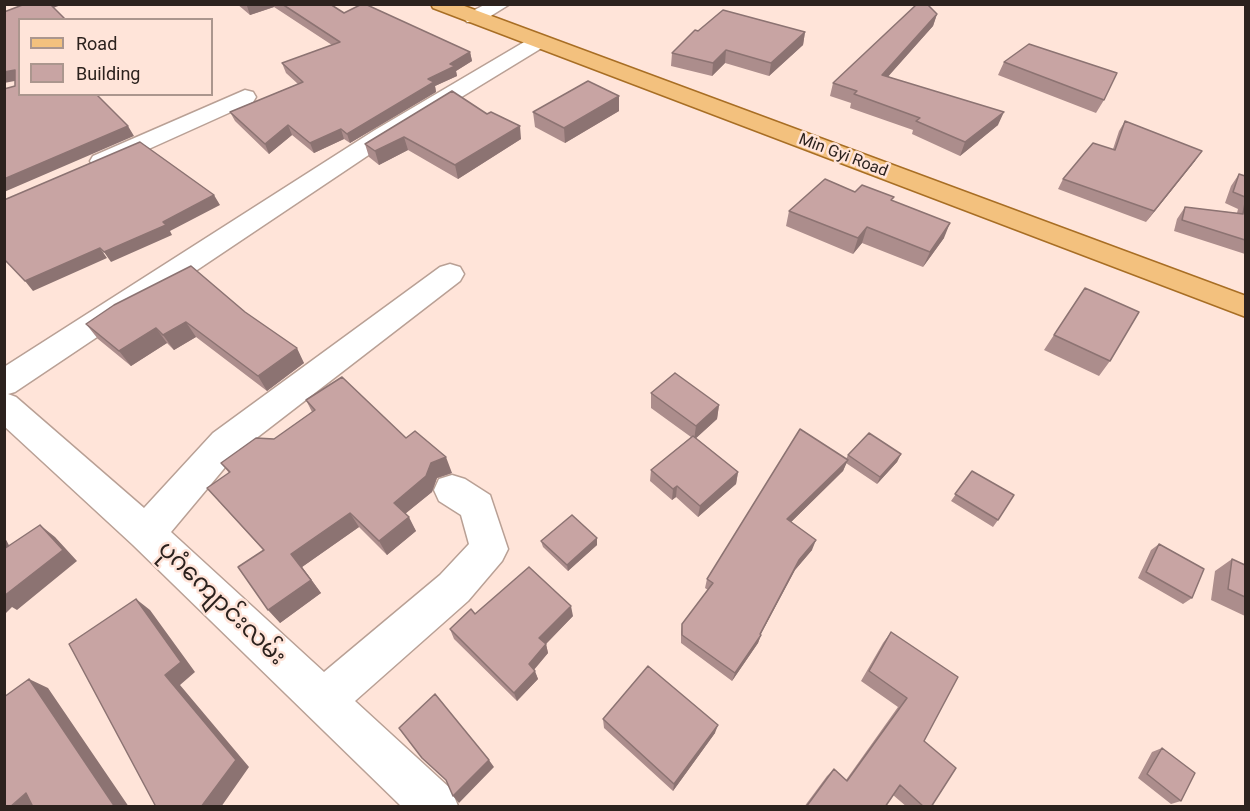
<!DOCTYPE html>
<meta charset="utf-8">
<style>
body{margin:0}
#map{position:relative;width:1250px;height:811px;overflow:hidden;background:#ffe4d9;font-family:Roboto,sans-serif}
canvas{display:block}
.frame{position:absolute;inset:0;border:6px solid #2c221e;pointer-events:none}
.legend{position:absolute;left:18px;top:18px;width:195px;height:78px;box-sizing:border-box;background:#ffe4d9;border:2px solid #ab968e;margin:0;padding:8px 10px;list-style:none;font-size:18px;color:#2c221e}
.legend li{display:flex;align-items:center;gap:12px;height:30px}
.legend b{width:30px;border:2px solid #ab968e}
</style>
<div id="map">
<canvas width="1250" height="811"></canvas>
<div class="frame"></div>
<ul class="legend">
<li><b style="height:8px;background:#f3c17e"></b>Road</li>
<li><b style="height:16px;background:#c8a4a3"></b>Building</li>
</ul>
</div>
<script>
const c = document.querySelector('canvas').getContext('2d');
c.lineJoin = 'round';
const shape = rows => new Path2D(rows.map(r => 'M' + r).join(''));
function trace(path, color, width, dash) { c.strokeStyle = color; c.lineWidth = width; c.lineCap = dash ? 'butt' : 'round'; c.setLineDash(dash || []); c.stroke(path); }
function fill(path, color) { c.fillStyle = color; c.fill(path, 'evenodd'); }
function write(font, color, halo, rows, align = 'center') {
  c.font = font + ' Roboto,"Noto Sans Myanmar",sans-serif'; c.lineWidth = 5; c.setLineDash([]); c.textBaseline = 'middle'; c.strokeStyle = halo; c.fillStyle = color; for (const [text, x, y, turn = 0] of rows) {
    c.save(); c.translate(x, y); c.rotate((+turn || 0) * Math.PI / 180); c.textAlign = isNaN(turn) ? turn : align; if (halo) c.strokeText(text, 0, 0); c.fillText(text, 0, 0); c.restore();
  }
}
const minor = shape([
 [486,4,510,4,481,22,467,22,464,18,467,14,486,4],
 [538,36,545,38,548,42,545,46,391,140,15,392,8,394,16,397,144,508,213,433,440,267,450,264,460,267,464,274,460,281,237,453,171,532,324,672,440,575,469,544,461,515,439,501,434,490,439,479,452,475,465,479,490,495,508,549,502,561,468,601,355,701,451,789,458,806,401,806,133,545,4,426,4,367,375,130,531,38,538,36],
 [245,90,253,92,256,97,253,102,111,166,102,168,93,166,90,161,93,156,245,90]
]);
const major = shape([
 [431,4,459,4,1246,296,1246,317,433,8,431,4]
]);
const wall = shape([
 [237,4,330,4,344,13,470,52,472,61,456,71,457,76,435,86,436,92,350,143,344,139,314,153,292,135,269,154,235,121,230,112,298,84,286,73,282,63,332,45,274,7,250,15],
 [937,14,933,26,888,76,998,125,960,156,912,134,913,130,850,108,851,103,830,96,833,83],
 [698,31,805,32,803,45,769,76,725,63,712,76,671,66,672,53],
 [1004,62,1104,100,1096,113,998,75],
 [452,91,521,139,458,179,408,150,379,165,369,157,365,144],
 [619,111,565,143,535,127,533,112],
 [1125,121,1195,161,1146,222,1058,189,1063,179,1113,149,1119,131],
 [1239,174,1245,176,1245,254,1174,231,1177,219,1185,207,1237,213,1238,209,1225,203,1231,186],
 [855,192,892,201,944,238,923,267,862,243,853,254,786,226,789,211],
 [191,266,304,363,267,391,196,337,174,350,167,343,131,366,98,339,86,324],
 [1085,288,1110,361,1099,376,1044,350],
 [651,393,719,405,717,419,696,438,738,472,736,484,698,517,676,497,672,500,650,481,651,470,691,437,651,408],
 [306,400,406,438,452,473,437,478,432,492,405,514,416,531,387,555,359,527,302,567,321,593,280,623,263,550,207,488,229,473,221,463,274,439,312,412],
 [901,454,897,462,877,484,846,463,843,471,791,522,812,550,795,570,761,634,761,635,758,643,732,681,681,643,681,632,682,624,708,590,705,588,707,579,846,459,848,455],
 [972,471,998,520,993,527,951,501],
 [597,538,597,545,568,571,543,547,541,541],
 [1159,544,1192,598,1183,604,1138,578,1151,550],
 [1232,559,1245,565,1245,616,1211,600,1215,571],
 [475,614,573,616,546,644,548,653,534,670,538,679,517,701,454,639,450,629],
 [891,632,924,741,931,807,907,807,893,795,885,807,804,807,827,776,834,769,846,780,898,707,861,681,883,643],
 [603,719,715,733,673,791,604,728],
 [1162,748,1181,801,1171,804,1138,778,1152,752]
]);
const shadedWall = shape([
 [48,4,64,4,50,9],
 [250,4,273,4,274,7,250,15,247,6],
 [937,14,933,26,878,88,882,75],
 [805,32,803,45,769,76,771,63],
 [726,50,725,63,712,76,713,63],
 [470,52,472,61,456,71,457,76,435,86,436,92,350,143,347,134,450,64],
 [15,70,20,80,4,83,4,72],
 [619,96,619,111,565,143,564,128],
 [1004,112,998,125,960,156,965,142],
 [288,125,292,135,269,154,265,144],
 [128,126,134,136,4,192,4,179],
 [520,126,521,139,458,179,455,165],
 [341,129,344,139,314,153,310,143],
 [404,137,408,150,379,165,375,151],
 [1202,151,1195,161,1146,222,1154,211],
 [214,195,220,205,170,231,172,235,111,262,104,252],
 [950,223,944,238,923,267,930,252],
 [867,227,862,243,853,254,858,238],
 [100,248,107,258,33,291,25,281],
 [186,322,196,337,174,350,163,335],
 [156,328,167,343,131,366,119,351],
 [297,348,304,363,267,391,258,376],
 [719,405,717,419,694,440,696,426],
 [901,454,897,462,877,484,880,477],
 [446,457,452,473,437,478,432,492,401,517,394,503,431,463],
 [848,460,843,471,784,529,787,519],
 [738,472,736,484,698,517,700,506],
 [677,486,676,497,672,500,673,489],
 [350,513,359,527,302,567,321,593,280,623,268,610,291,554],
 [409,517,416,531,387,555,379,541],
 [40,525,55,537,77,561,17,610,12,607,4,615,4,596],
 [4,536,18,562,4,552],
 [597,538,597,545,568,571,567,565],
 [816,540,812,550,795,570,757,641,761,635,758,643,732,681,735,673,760,634,799,560],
 [136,599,150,610,195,672,180,685,249,767,221,807,201,807,165,675],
 [571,606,573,616,542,648,539,638],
 [546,644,548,653,531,673,529,664],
 [535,671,538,679,517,701,514,693],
 [29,679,48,688,129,807,115,807],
 [718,725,715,733,673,791,674,784],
 [489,760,494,767,459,803,453,796],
 [26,793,39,807,10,807]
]);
const building = shape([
 [25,4,50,4,66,20,20,20,20,94,96,94,128,126,4,179,4,89,15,86,15,70,4,72,4,12,25,4],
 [282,4,330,4,344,13,362,4,365,4,470,52,450,64,455,66,428,79,434,82,347,134,341,129,310,143,288,125,265,144,230,112,303,82,282,63,340,42,282,4],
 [917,4,927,4,937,14,882,75,1004,112,965,142,916,121,920,118,854,94,857,91,833,83,917,4],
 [723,10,805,32,771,63,726,50,713,63,672,53,695,30,698,31,723,10],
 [1029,44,1117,73,1104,100,1004,62,1029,44],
 [588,81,619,96,564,128,533,112,588,81],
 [452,91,487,114,491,112,520,126,455,165,404,137,375,151,365,144,452,91],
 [1125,121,1202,151,1154,211,1063,179,1093,143,1115,150,1125,121],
 [140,142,214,195,163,222,166,225,104,252,100,248,25,281,4,259,4,200,140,142],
 [1239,174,1245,176,1245,197,1233,192,1239,174],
 [825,179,855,192,862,185,894,197,891,200,950,223,930,252,867,227,858,238,789,211,825,179],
 [1245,203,1245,240,1182,220,1185,207,1243,214,1245,203],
 [191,266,245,312,297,348,258,376,186,322,163,335,156,328,119,351,86,324,114,305,191,266],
 [1085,288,1139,312,1110,361,1054,335,1085,288],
 [675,373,719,405,696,426,651,393,675,373],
 [342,377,406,438,415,431,446,457,431,463,426,476,394,503,409,517,379,541,350,513,291,554,311,580,268,610,238,567,264,550,207,488,230,472,221,463,256,438,274,439,315,410,306,400,342,377],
 [800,429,848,460,787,519,816,540,799,560,760,634,761,635,735,673,682,635,682,624,713,583,707,579,800,429],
 [869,433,901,454,880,477,848,455,869,433],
 [693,436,738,472,700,506,677,486,673,489,651,470,693,436],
 [972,471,1014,495,998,520,955,494,972,471],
 [572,515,597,538,567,565,541,541,572,515],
 [40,525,63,550,4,596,4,549,40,525],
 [1159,544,1204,569,1192,598,1146,572,1159,544],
 [1232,559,1245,565,1245,597,1228,589,1232,559],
 [529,567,571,606,539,638,546,644,529,664,535,671,514,693,450,629,471,609,475,614,529,567],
 [136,599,181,662,165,675,236,760,201,807,153,807,155,805,69,644,136,599],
 [891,632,958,677,924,741,956,768,931,807,924,807,900,785,885,807,806,807,834,769,847,781,907,698,869,671,891,632],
 [648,666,718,725,674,784,603,719,648,666],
 [29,679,115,807,33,807,26,793,10,807,4,807,4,697,29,679],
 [435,694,489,760,453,796,446,780,422,758,399,728,435,694],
 [1162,748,1195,773,1181,801,1147,774,1162,748]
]);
const farStreetnames = [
 ["Min Gyi Road",843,156,21]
];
const nearStreetnames = [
 ["ပုဂံကျောင်းလမ်း",221,604,44]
];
trace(minor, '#b9a095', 3);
trace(major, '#a86e24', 3);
fill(minor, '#fff');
fill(major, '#f3c17e');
fill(wall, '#ac8d8c');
fill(shadedWall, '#8c7372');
fill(building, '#c8a4a3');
trace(building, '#8c7372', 1.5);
write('16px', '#2c221e', '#ffe4d9', farStreetnames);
write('24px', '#2c221e', '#ffe4d9', nearStreetnames);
</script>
